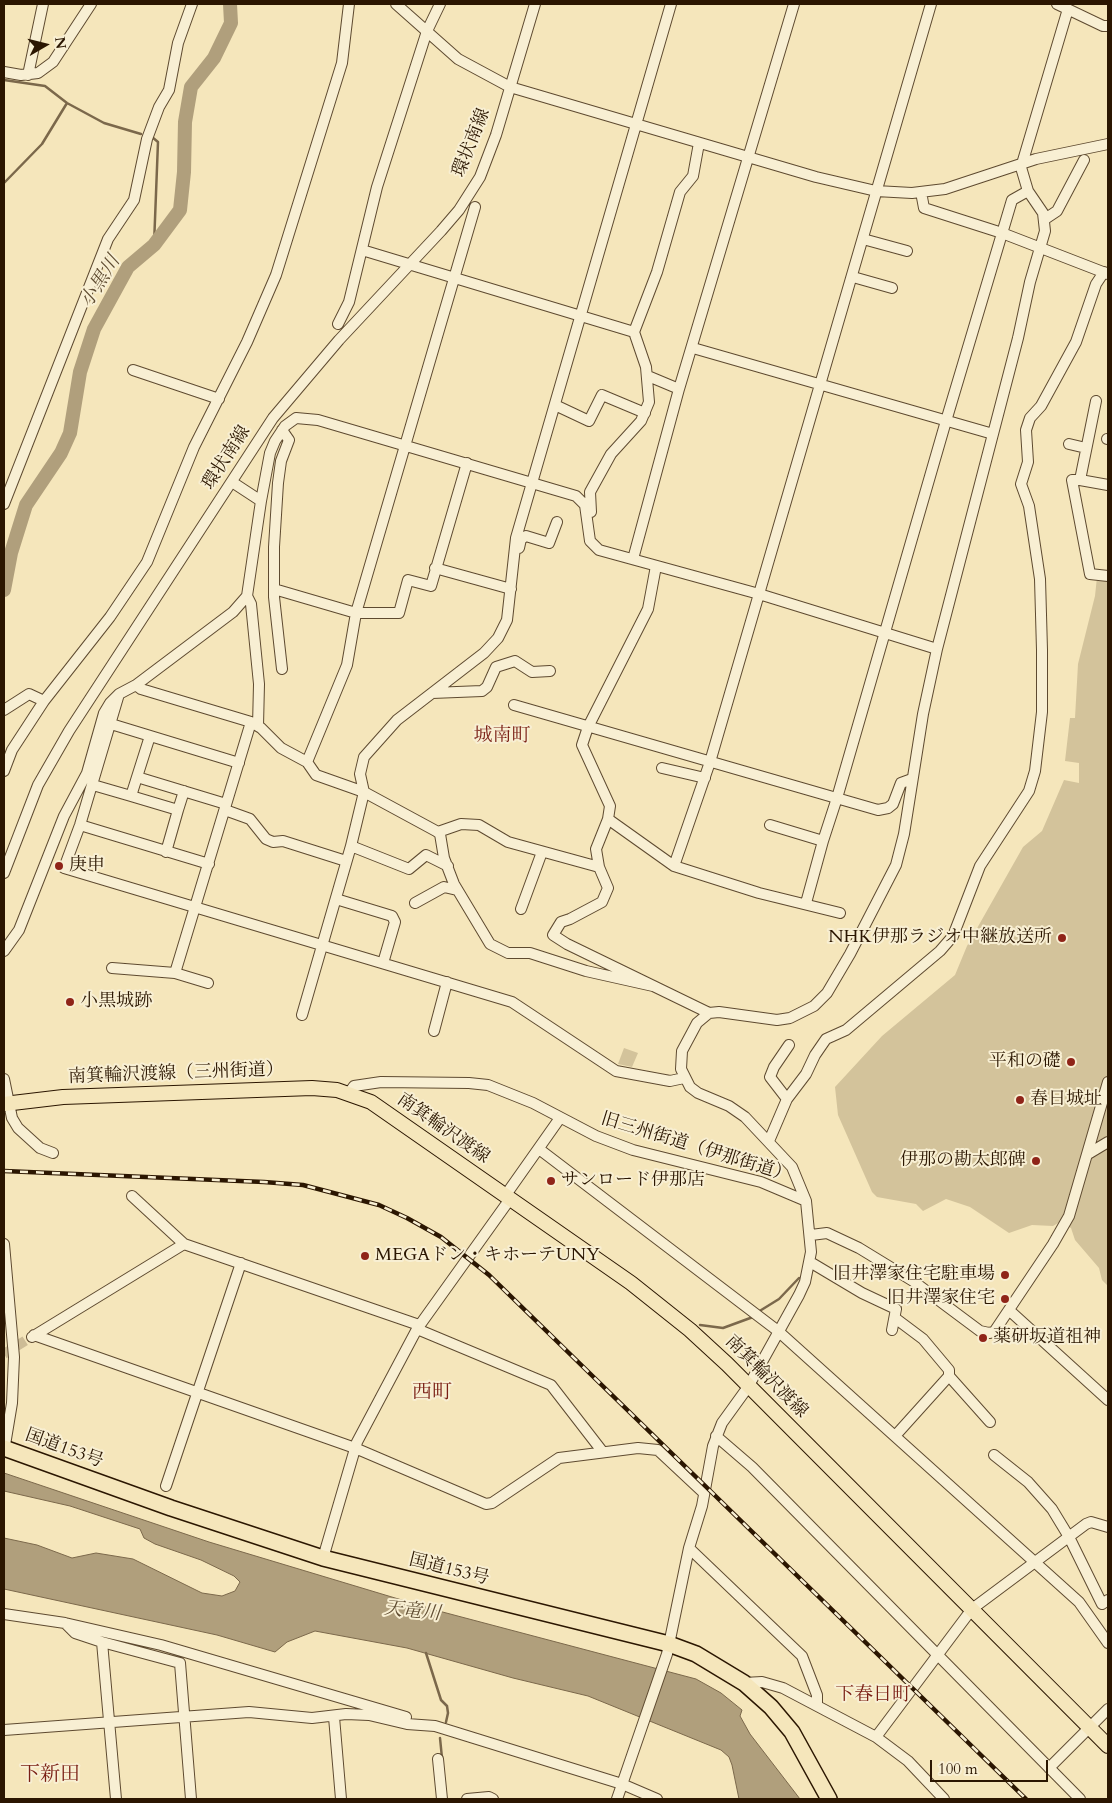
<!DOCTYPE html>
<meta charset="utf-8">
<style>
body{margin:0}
#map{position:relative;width:1112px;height:1803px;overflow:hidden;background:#f5e6bb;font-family:Cardo,serif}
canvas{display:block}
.frame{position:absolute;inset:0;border:5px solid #2b1601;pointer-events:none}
.north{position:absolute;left:20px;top:20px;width:50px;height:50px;-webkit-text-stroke:4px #f8efd3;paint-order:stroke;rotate:82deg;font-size:14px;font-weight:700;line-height:20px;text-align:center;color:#2b1601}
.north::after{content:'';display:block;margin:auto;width:18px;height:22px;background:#2b1601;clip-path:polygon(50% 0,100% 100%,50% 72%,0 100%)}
.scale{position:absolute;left:930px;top:1760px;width:118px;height:22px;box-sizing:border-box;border:2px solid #2b1601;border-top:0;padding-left:6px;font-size:15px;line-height:18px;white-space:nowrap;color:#2b1601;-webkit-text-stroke:4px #f8efd3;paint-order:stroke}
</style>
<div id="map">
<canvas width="1112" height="1803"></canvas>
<div class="frame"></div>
<div class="north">N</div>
<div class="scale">100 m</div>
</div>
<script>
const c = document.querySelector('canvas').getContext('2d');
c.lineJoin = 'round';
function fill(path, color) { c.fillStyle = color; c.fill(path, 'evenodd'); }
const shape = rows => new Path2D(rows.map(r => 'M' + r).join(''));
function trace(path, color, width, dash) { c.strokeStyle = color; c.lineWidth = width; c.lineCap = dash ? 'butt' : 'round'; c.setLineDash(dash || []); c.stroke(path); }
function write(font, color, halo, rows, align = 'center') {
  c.font = font + ' Cardo,"Noto Serif JP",serif'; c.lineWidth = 4; c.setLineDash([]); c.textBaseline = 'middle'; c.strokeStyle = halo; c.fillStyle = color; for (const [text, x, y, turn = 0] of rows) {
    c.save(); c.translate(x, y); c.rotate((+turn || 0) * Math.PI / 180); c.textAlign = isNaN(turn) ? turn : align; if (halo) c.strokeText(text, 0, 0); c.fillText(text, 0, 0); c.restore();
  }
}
const green = shape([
 [1097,577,1108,578,1108,1286,1102,1280,1099,1268,1075,1240,1071,1228,1060,1222,1053,1226,1032,1225,1009,1233,970,1207,946,1199,923,1211,916,1204,877,1197,872,1192,838,1115,835,1087,882,1036,955,975,967,946,1023,847,1042,831,1064,780,1079,783,1079,763,1065,761,1070,718,1075,718,1078,664,1095,596],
 [624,1048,638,1053,632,1067,618,1064]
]);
const water = shape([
 [4,1473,209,1542,435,1610,696,1679,721,1693,742,1710,740,1716,750,1734,800,1799,739,1799,732,1765,729,1757,721,1750,588,1696,513,1678,407,1648,315,1631,287,1642,275,1652,217,1635,4,1589,4,1538,37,1545,72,1558,96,1553,133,1559,202,1593,222,1596,235,1591,240,1582,234,1576,201,1560,155,1544,144,1538,140,1529,70,1506,4,1491,4,1473]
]);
const stream = shape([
 [4,80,45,86,67,103,104,123,141,134],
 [152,137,158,142,154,245],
 [4,183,42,144,67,103],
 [758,1312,779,1299,799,1278],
 [700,1325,723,1328,753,1317],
 [426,1653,441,1700,447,1706,448,1713,446,1722],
 [440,1738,442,1758]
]);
const river = shape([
 [4,590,11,553,26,505,61,453,70,433,80,372,94,329,128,267,154,245,180,210,184,172,185,122,191,87,214,58,231,23,230,4]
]);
const minorTunnel = shape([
 [4,1354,28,1339]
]);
const minor = shape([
 [396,4,458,59,510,87,816,177,876,191,912,193,945,189,1036,159,1108,144],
 [1057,4,1103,26,1108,26],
 [4,72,21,75,38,73,53,62,91,4],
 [28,75,43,4],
 [1022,164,1068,9],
 [921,192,924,208,1002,233,1108,274],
 [1045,219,1057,211,1084,160],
 [863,239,907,251],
 [362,250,634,332],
 [853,277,892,288],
 [338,324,349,302,377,187,427,31,440,4],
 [693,348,993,434],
 [133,370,219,399],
 [648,376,679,389],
 [1096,401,1080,480,1108,485],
 [555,405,589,421,602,395,645,413],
 [1107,439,1108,439],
 [1069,444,1086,448],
 [1080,480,1072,480,1090,574,1108,576],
 [261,501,270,453,275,441,285,426,296,418,318,420,576,496,585,505,590,541,599,550,759,594,937,649],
 [4,504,108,239,134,200,147,139,159,107,169,90,178,43,192,4],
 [591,512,590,492,611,454,641,421,649,402,646,367,634,332,657,272,680,192,693,176,699,143],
 [519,548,521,539,526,536,549,543,557,522],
 [633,559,679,389,794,4],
 [656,566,648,609,588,727,582,745,610,806,608,819,596,849,599,867,608,888,602,902,570,919,561,922,553,935,567,944,709,1013],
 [435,568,511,589],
 [274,589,356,613,399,613,408,580,431,586,467,463],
 [247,596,251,604,259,684,258,726],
 [282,669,274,597,274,547,278,483,281,461,289,440,282,430],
 [136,685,141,689,251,722,261,728,281,748,307,762,316,775,364,792,436,831,440,834,444,858,454,884,490,944,508,953,530,953,586,971,653,986],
 [432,693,482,691,487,687,496,667,515,661,532,672,550,671],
 [119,694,80,825,64,868,512,1002,616,1071,670,1081,684,1078],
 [514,705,878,810,888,808,893,804,901,783,912,779],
 [4,710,29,694,44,701],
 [111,724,239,763],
 [307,762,347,665,356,613,475,207],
 [662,768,705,778],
 [4,771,12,750,44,701,110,617,147,562,194,447,247,342,276,275,342,63,349,4],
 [137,777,150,736],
 [93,785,131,796,137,777,226,804],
 [131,796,178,810,166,852],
 [178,810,184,791],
 [225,810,250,819,266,839,273,842,283,841,346,861],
 [608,819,674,866,759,893,840,913],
 [80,825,209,864],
 [770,825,823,841],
 [438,832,461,824,479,825,508,842,599,867],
 [351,846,409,869,426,855,448,866],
 [674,866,710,762,931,4],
 [4,873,38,785,69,731,273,418,339,340,441,231,459,210,480,177,496,135,535,4],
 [336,899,392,916,395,922,383,963],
 [415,903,444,887,457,890],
 [806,903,823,841,837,798,946,421,1012,200,1028,191],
 [521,909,542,852],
 [4,951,19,930,64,816,87,773,104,713,110,703,119,694,136,685,233,612,247,596,261,501,232,482],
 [112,968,175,973,251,722],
 [175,973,208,983],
 [302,1015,351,846,364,792,360,774,364,757,397,720,484,653,498,638,507,620,516,538,671,4],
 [434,1031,447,982],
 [4,1079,12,1118,18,1128,40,1148,53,1153],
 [349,1093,354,1086,381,1082,469,1083,488,1085,533,1103,596,1136,633,1150,761,1182,806,1201],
 [787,1099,770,1077,774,1067,789,1045],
 [769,1141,787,1099,806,1074,815,1055,826,1039,846,1030,940,951,953,936,980,866,1029,791,1035,771,1042,712,1042,650,1040,579,1029,506,1021,484,1028,462,1026,430,1030,418,1041,406,1076,342,1096,284,1104,272],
 [539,1149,778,1331,1079,1602,1108,1643],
 [1088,1154,1108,1142],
 [132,1196,184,1244,419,1325],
 [505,1196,560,1118],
 [811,1235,827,1233,859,1248,913,1281,980,1331,989,1333,994,1332,1053,1244,1069,1216,1108,1082],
 [4,1244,14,1357,12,1403,4,1451],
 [810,1262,862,1293,896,1309,892,1330],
 [1010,1311,1108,1400],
 [895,1318,923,1339,949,1370,949,1376,990,1422],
 [417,1329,551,1385,602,1451],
 [34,1335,355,1448,486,1504,492,1503,559,1458,638,1448,658,1450,704,1493],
 [32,1337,184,1244],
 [716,1436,752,1467,1080,1799],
 [895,1436,949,1376],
 [994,1455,1028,1482,1052,1509,1069,1537,1102,1604,1108,1600],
 [166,1486,241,1263],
 [689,1548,802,1656,817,1695,817,1704],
 [323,1558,357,1442,417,1329,510,1199],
 [4,1614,65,1623,161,1645,406,1717],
 [65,1623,75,1633,102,1642,116,1799],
 [102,1642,180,1663,191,1799],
 [744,1683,762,1682,783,1688,876,1737,908,1761,944,1799],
 [334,1717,341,1799],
 [4,1730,249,1712,312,1718,346,1714,369,1715,407,1724,435,1726,622,1784,657,1799],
 [876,1737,972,1609,1086,1524,1091,1522,1108,1527],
 [438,1759,442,1799],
 [1049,1768,1108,1709],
 [467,1799,489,1797,493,1799],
 [617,1799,667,1654,689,1548,702,1506,713,1446,722,1423,748,1387,799,1295,805,1282,811,1252,806,1201,792,1167,745,1117,729,1106,698,1093,690,1087,681,1069,682,1051,697,1023,709,1013,719,1012,777,1020,790,1018,814,1006,827,993,850,954,896,865,904,834,923,714,937,649,1018,338,1030,282,1045,231,1043,213,1028,191,1020,164]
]);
const major = shape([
 [4,1104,63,1097,312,1088,337,1090,371,1102,631,1283,690,1330,727,1364,1108,1746]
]);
const highway = shape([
 [4,1448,171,1508,323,1558,669,1644,696,1654,744,1683,771,1707,792,1732,829,1799]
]);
const rail = shape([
 [4,1171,264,1182,303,1185,379,1205,407,1218,441,1237,489,1275,1026,1799]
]);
const markers = [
 [59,866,5,"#8f2418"],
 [1062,938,5,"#8f2418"],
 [70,1002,5,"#8f2418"],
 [1071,1062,5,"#8f2418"],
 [1020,1100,5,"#8f2418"],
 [1036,1161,5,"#8f2418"],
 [551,1181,5,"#8f2418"],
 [365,1256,5,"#8f2418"],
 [1005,1275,5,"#8f2418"],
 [1005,1299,5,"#8f2418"],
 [983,1338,5,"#8f2418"]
];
const streetNames = [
 ["環状南線",472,143,-68],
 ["環状南線",227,458,-57],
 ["南箕輪沢渡線（三州街道）",176,1074,-2],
 ["南箕輪沢渡線",443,1129,35],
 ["旧三州街道（伊那街道）",696,1148,17],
 ["南箕輪沢渡線",766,1377,45],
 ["国道153号",64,1449,20],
 ["国道153号",449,1570,14]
];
const poiNames = [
 ["庚申",69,866],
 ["NHK伊那ラジオ中継放送所",1052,938,"right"],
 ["小黒城跡",80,1002],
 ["平和の礎",1061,1062,"right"],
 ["春日城址",1030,1100],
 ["伊那の勘太郎碑",1026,1161,"right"],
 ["サンロード伊那店",561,1181],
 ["MEGAドン・キホーテUNY",375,1256],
 ["旧井澤家住宅駐車場",995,1275,"right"],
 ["旧井澤家住宅",995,1299,"right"],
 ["薬研坂道祖神",993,1338]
];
const waterNames = [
 ["小黒川",101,282,-58],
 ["天竜川",412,1612,6]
];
const neighbourhoodNames = [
 ["城南町",502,737],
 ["下春日町",873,1696]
];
const quarterNames = [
 ["西町",432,1393],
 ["下新田",50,1775]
];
fill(green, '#d3c39b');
fill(water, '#b09f7c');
trace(water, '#7b684b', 1);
trace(stream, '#7b684b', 2.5);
trace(river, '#b09f7c', 14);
trace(minorTunnel, '#cdbc96', 10, [10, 5]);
trace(minor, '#5e4a30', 12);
trace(major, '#2b1601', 16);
trace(highway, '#2b1601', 18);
trace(minor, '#f8efd3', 10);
trace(major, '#f5e6bb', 14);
trace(highway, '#f5e6bb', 15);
trace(rail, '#2b1601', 4.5);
trace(rail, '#f8efd3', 2.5, [8]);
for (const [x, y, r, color] of markers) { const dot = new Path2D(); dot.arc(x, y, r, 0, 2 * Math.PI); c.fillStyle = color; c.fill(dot); trace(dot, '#f8efd3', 2); }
write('18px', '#2b1601', '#f8efd3', streetNames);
write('18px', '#2b1601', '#f8efd3', poiNames, 'left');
write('italic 19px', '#604d32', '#f8efd3', waterNames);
write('19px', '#7a1f14', '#f8efd3', neighbourhoodNames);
write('20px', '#7a1f14', '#f8efd3', quarterNames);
</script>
